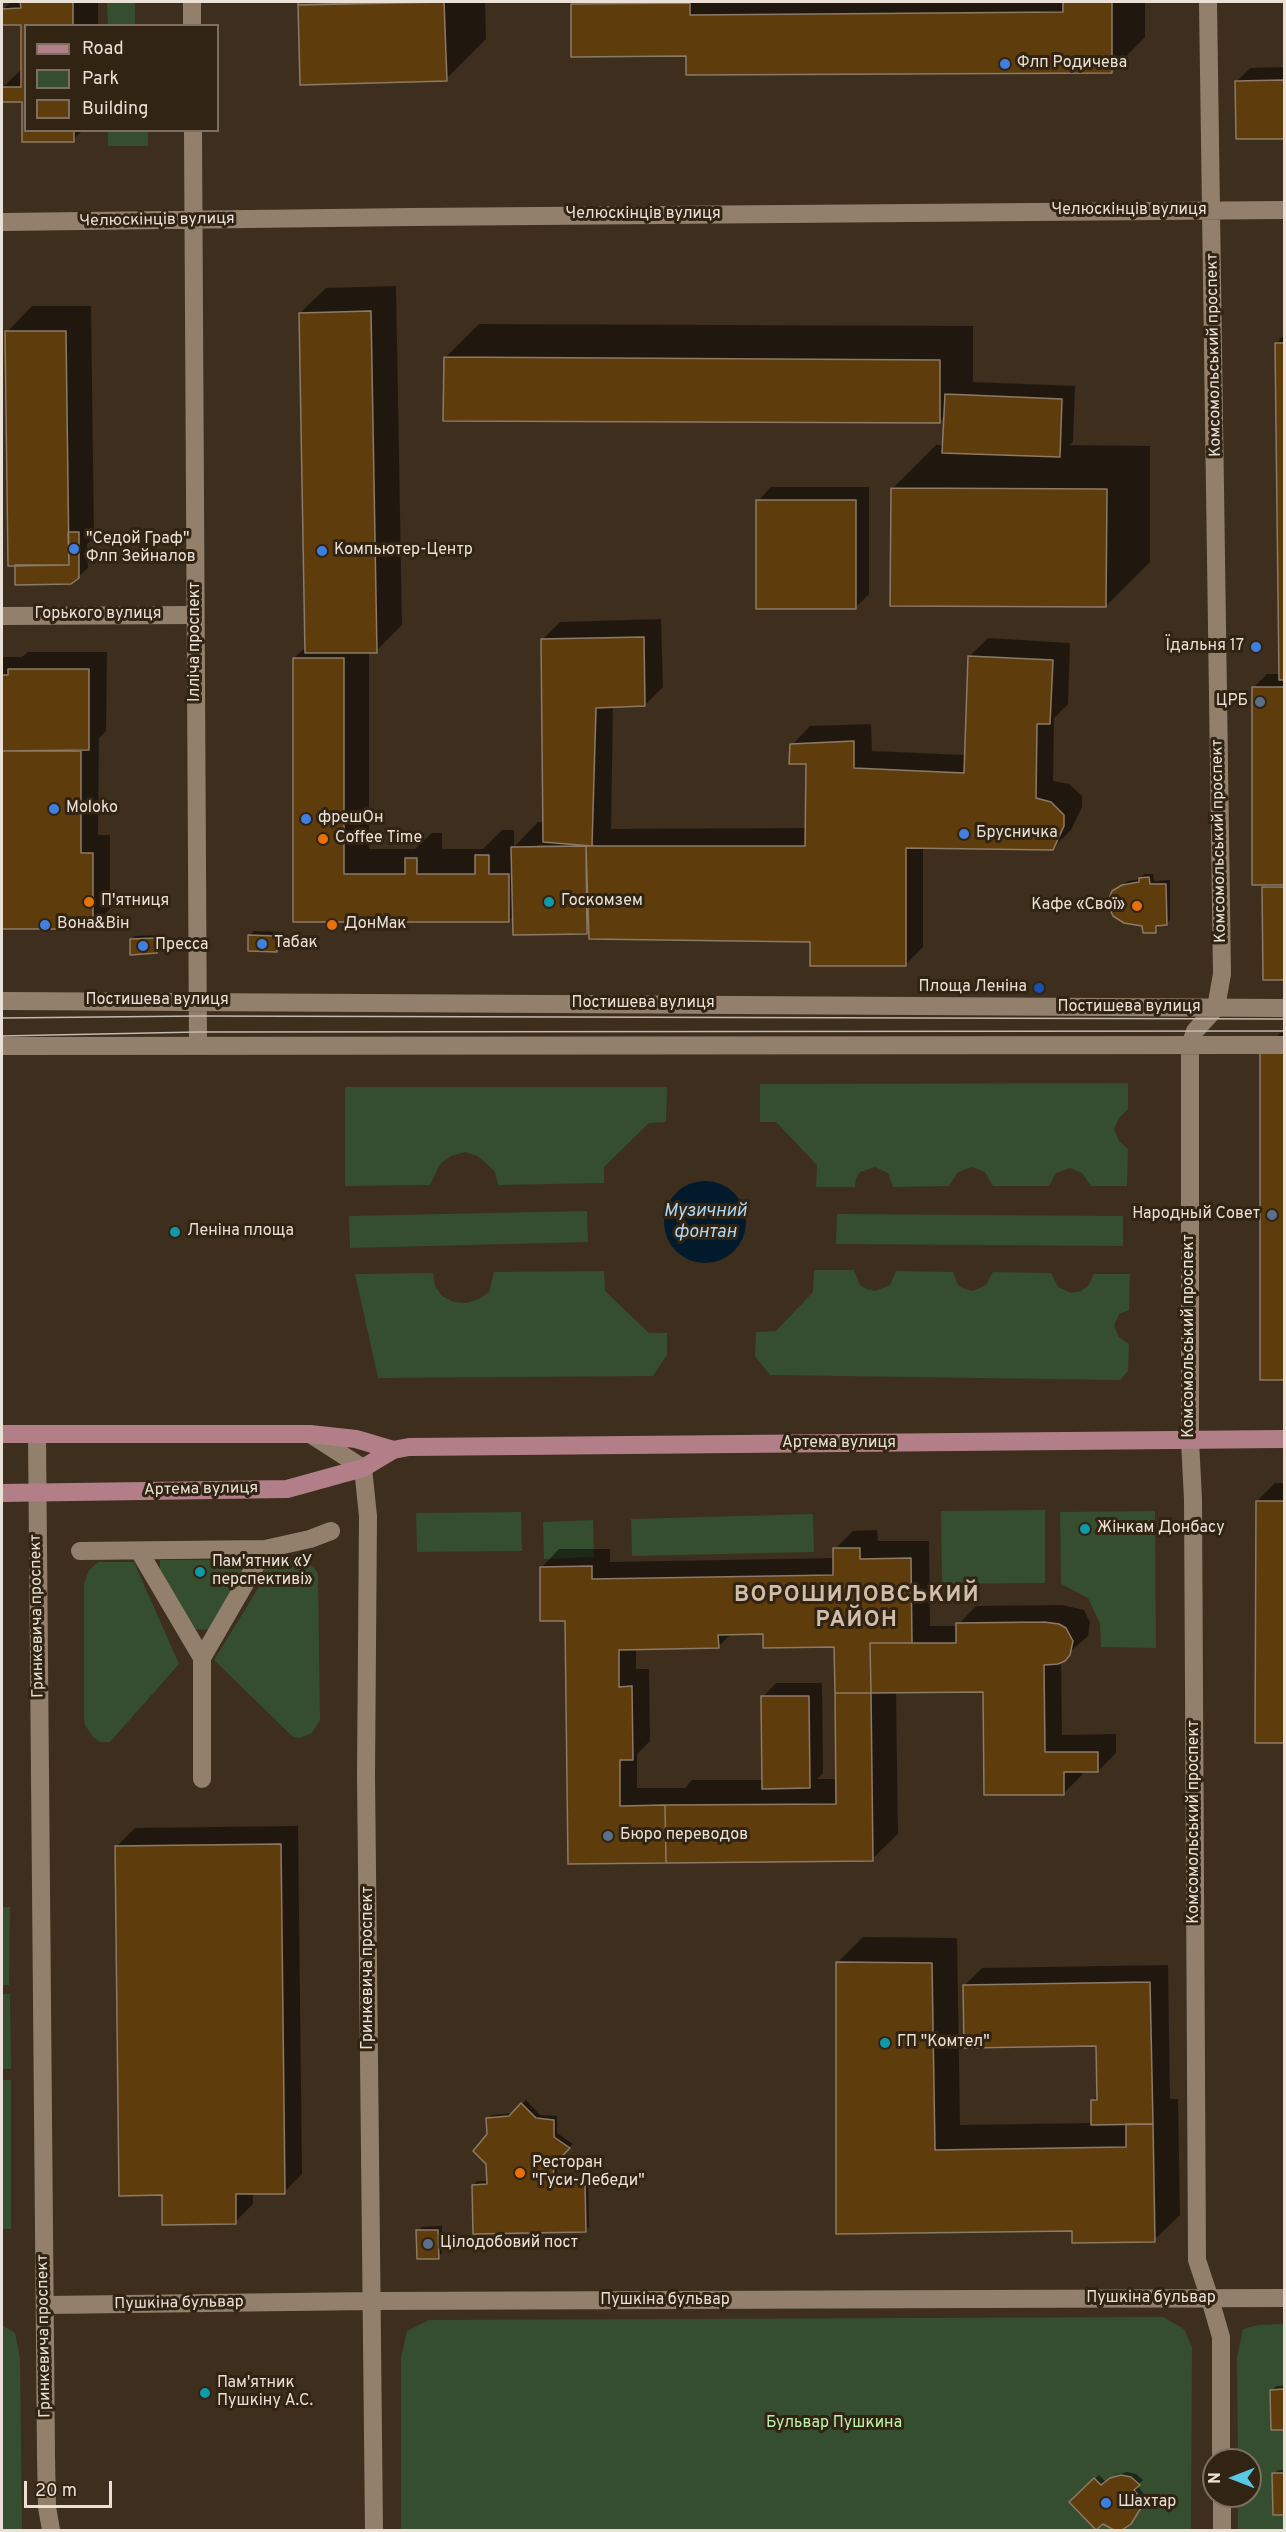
<!DOCTYPE html>
<meta charset="utf-8">
<style>
body{margin:0}
#map{position:relative;width:1286px;height:2532px;overflow:hidden;background:#3d2e1d;font-family:Overpass,sans-serif}
canvas{display:block}
.frame{position:absolute;inset:0;border:3px solid #eae0d6;pointer-events:none}
.legend{position:absolute;left:24px;top:24px;width:195px;height:108px;box-sizing:border-box;background:#322413;border:2px solid #7c6f61;margin:0;padding:8px 10px;list-style:none;font-size:18px;color:#eae0d6}
.legend li{display:flex;align-items:center;gap:12px;height:30px}
.legend b{width:30px;border:2px solid #7c6f61}
.north{position:absolute;left:1202px;top:2448px;width:60px;height:60px;box-sizing:border-box;background:#322413;border:2px solid #7c6f61;border-radius:50%;rotate:270deg;font-size:16px;font-weight:700;line-height:24px;text-align:center;color:#eae0d6}
.north::after{content:'';display:block;margin:auto;width:21px;height:27px;background:#59c8e4;clip-path:polygon(50% 0,100% 100%,50% 72%,0 100%)}
.scale{position:absolute;left:24px;top:2481px;width:88px;height:27px;box-sizing:border-box;border:3px solid #eae0d6;border-top:0;padding-left:8px;font-size:18px;line-height:21px;white-space:nowrap;color:#eae0d6;-webkit-text-stroke:4px #322413;paint-order:stroke}
</style>
<div id="map">
<canvas width="1286" height="2532"></canvas>
<div class="frame"></div>
<ul class="legend">
<li><b style="height:8px;background:#b27f89"></b>Road</li>
<li><b style="height:16px;background:#354e30"></b>Park</li>
<li><b style="height:16px;background:#5f3c0c"></b>Building</li>
</ul>
<div class="north">N</div>
<div class="scale">20 m</div>
</div>
<script>
const c = document.querySelector('canvas').getContext('2d');
c.lineJoin = 'round';
function fill(path, color) { c.fillStyle = color; c.fill(path, 'evenodd'); }
const shape = rows => new Path2D(rows.map(r => 'M' + r).join(''));
function trace(path, color, width, dash) { c.strokeStyle = color; c.lineWidth = width; c.lineCap = dash ? 'butt' : 'round'; c.setLineDash(dash || []); c.stroke(path); }
function write(font, color, halo, rows, align = 'center') {
  c.font = font + ' Overpass,sans-serif'; c.lineWidth = 6; c.setLineDash([]); c.textBaseline = 'middle'; c.strokeStyle = halo; c.fillStyle = color; for (const [text, x, y, turn = 0] of rows) {
    c.save(); c.translate(x, y); c.rotate((+turn || 0) * Math.PI / 180); c.textAlign = isNaN(turn) ? turn : align; if (halo) c.strokeText(text, 0, 0); c.fillText(text, 0, 0); c.restore();
  }
}
const green = shape([
 [107,2,135,2,135,25,108,25],
 [108,131,148,131,148,146,108,146],
 [1128,1083,1128,1109,1119,1118,1114,1129,1119,1141,1128,1149,1127,1186,1091,1186,1082,1173,1070,1168,1056,1173,1049,1186,993,1186,985,1172,972,1167,958,1172,949,1186,893,1187,888,1173,875,1167,860,1172,856,1178,855,1187,816,1187,817,1165,776,1122,760,1122,760,1084],
 [345,1087,667,1087,666,1122,649,1123,604,1167,604,1183,498,1185,495,1172,487,1164,477,1156,465,1152,451,1156,440,1164,430,1185,345,1186],
 [587,1211,588,1242,350,1248,349,1216],
 [837,1214,1123,1216,1123,1246,836,1244],
 [814,1270,854,1270,860,1285,866,1289,875,1291,890,1285,896,1271,953,1272,958,1285,965,1289,973,1291,986,1285,993,1272,1051,1273,1058,1287,1071,1293,1081,1291,1088,1286,1094,1274,1130,1274,1129,1310,1119,1314,1114,1326,1119,1337,1129,1344,1128,1371,1120,1380,770,1375,755,1356,756,1332,776,1331,813,1292],
 [604,1271,605,1291,649,1333,667,1333,667,1355,653,1376,378,1378,355,1274,433,1273,435,1286,442,1296,454,1302,466,1303,479,1299,489,1292,494,1272],
 [1045,1510,1045,1583,942,1584,941,1511],
 [1155,1511,1156,1648,1101,1647,1100,1623,1088,1598,1061,1584,1060,1512],
 [521,1512,522,1551,417,1552,416,1513],
 [813,1514,814,1552,632,1556,631,1519],
 [593,1520,594,1557,544,1559,543,1522],
 [160,1560,245,1560,245,1574,213,1630,190,1629,160,1573],
 [304,1560,315,1569,318,1574,320,1720,312,1733,300,1738,293,1737,214,1660,262,1582,263,1561],
 [98,1562,134,1562,179,1664,110,1742,100,1742,93,1737,85,1725,84,1718,84,1584,89,1570],
 [2,1907,10,1907,9,1985,2,1985],
 [2,1994,10,1994,11,2069,2,2069],
 [2,2080,11,2080,11,2229,2,2229],
 [1163,2317,1184,2329,1192,2347,1191,2530,401,2530,401,2358,407,2331,429,2320],
 [1284,2324,1284,2530,1238,2530,1238,2496,1250,2496,1250,2460,1238,2460,1237,2357,1243,2329,1258,2325],
 [2,2325,15,2333,20,2358,22,2530,2,2530]
]);
const water = shape([
 '664 1222a41 41 0 1 1 82 0a41 41 0 1 1-82 0Z'
]);
const shadow = shape([
 [11,2,98,2,98,26,26,26,26,130,83,130,73,140,23,141,23,100,2,100,2,88,23,68,23,24,3,9],
 [299,2,485,2,486,39,446,79,302,83],
 [575,2,1145,2,1145,37,1112,71,688,54,572,5],
 [1284,67,1284,137,1238,138,1237,81,1250,68],
 [396,286,402,625,376,651,369,651,369,849,415,849,432,833,442,833,442,849,483,849,502,830,514,830,514,847,538,822,544,822,542,640,560,622,661,619,663,687,645,705,613,706,611,829,807,828,807,763,792,745,810,726,871,724,872,751,966,755,970,656,988,638,1070,643,1068,704,1054,718,1053,781,1069,784,1082,796,1082,807,1071,830,1053,848,923,847,923,947,905,965,811,940,590,929,587,932,514,915,509,921,294,921,294,658,306,647,300,313,326,288],
 [594,844,594,847,537,848,537,845],
 [32,306,91,306,94,538,87,544,88,568,78,577,7,332],
 [479,324,973,326,973,382,1075,386,1073,442,1069,445,1150,446,1150,562,1106,606,892,489,936,445,944,445,945,416,939,422,445,358],
 [1284,335,1284,979,1264,979,1264,888,1268,883,1253,688,1267,674,1280,674,1276,344],
 [771,487,869,487,869,594,855,608,758,501],
 [28,652,107,652,106,731,99,738,98,835,110,835,110,909,92,927,2,927,2,657,22,657],
 [1144,874,1153,874,1154,881,1170,880,1170,920,1166,924,1160,924,1156,931,1143,925,1113,892,1128,881,1140,879],
 [254,931,281,932,280,947,276,951,250,935],
 [160,935,161,948,157,952,131,940,135,936],
 [1280,1033,1284,1033,1284,1379,1261,1379,1262,1051],
 [1275,1483,1284,1483,1284,1742,1256,1742,1257,1501],
 [877,1530,878,1541,929,1541,930,1626,957,1626,976,1606,1062,1605,1084,1610,1090,1622,1088,1636,1061,1660,1062,1735,1116,1734,1116,1753,1098,1771,1082,1771,1082,1775,1064,1793,985,1690,896,1691,898,1834,872,1859,570,1863,566,1620,541,1568,559,1549,610,1549,610,1562,835,1558,835,1549,853,1531],
 [764,1632,835,1646,837,1779,817,1779,823,1773,822,1683,776,1683,763,1697,763,1780,692,1780,685,1788,637,1788,637,1754,650,1741,649,1669,636,1669,636,1648,718,1647,732,1633],
 [298,1826,302,2174,284,2192,253,2192,253,2204,235,2222,163,2193,117,1846,135,1828],
 [863,1937,957,1938,960,2125,1092,2123,1092,2101,1098,2095,1097,2045,964,1986,982,1968,1168,1965,1170,2099,1178,2099,1180,2215,1154,2240,1074,2229,837,2233,837,1963],
 [526,2100,540,2115,557,2116,557,2133,573,2144,558,2158,556,2179,588,2178,589,2227,585,2231,473,2185,477,2181,488,2181,488,2119,492,2115,514,2113],
 [442,2226,442,2253,438,2257,418,2231,422,2227],
 [1276,2386,1284,2386,1284,2428,1273,2428,1272,2390],
 [1278,2470,1284,2470,1284,2513,1274,2513,1274,2474],
 [1127,2472,1136,2474,1143,2480,1137,2485,1147,2498,1135,2518,1120,2530,1071,2502,1099,2475,1106,2482,1116,2475]
]);
const building = shape([
 [20,2,73,2,73,26,26,26,26,130,74,130,74,142,22,142,22,102,2,102,2,87,21,87,21,25,2,25,2,9,21,8,20,2],
 [298,2,364,2,364,3,298,5,298,2],
 [444,2,447,81,300,85,298,5,444,2],
 [1063,2,1112,2,1112,73,686,75,686,56,571,57,571,4,690,3,690,15,1063,12,1063,2],
 [1284,80,1284,139,1236,139,1235,81,1284,80],
 [371,311,377,653,305,653,299,313,371,311],
 [5,331,66,331,69,565,8,566,5,331],
 [1275,343,1284,343,1284,680,1279,680,1275,343],
 [444,357,940,360,940,423,443,421,444,357],
 [945,394,1062,399,1060,457,942,453,945,394],
 [891,488,1107,489,1106,607,890,606,891,488],
 [756,500,856,500,856,609,756,609,756,500],
 [68,532,79,532,79,578,71,584,15,585,15,565,69,565,68,532],
 [644,637,645,706,596,708,592,846,543,842,541,639,644,637],
 [968,656,1053,660,1050,724,1037,724,1036,798,1051,802,1064,815,1064,826,1053,850,906,848,906,966,810,966,810,942,589,939,586,846,805,846,806,764,789,764,790,744,854,741,854,768,964,773,968,656],
 [293,658,344,658,344,874,405,874,405,858,417,858,417,874,475,874,475,855,489,855,489,874,509,874,509,922,293,922,293,658],
 [8,669,89,669,89,750,2,751,2,675,8,675,8,669],
 [1252,687,1284,687,1284,885,1252,885,1252,687],
 [2,751,81,751,81,853,93,853,93,929,2,929,2,751],
 [586,846,587,934,513,935,511,847,586,846],
 [1149,877,1150,884,1166,884,1167,925,1156,926,1156,933,1143,933,1142,926,1124,923,1113,916,1107,903,1112,891,1122,885,1139,882,1139,878,1149,877],
 [1262,887,1284,887,1284,980,1263,980,1262,887],
 [248,935,277,936,277,952,248,951,248,935],
 [157,938,157,953,130,955,130,939,157,938],
 [1260,1050,1284,1050,1284,1380,1260,1380,1260,1050],
 [1256,1501,1284,1501,1284,1743,1255,1743,1256,1501],
 [833,1548,860,1548,860,1559,911,1558,912,1643,870,1643,871,1693,835,1693,834,1647,763,1648,763,1634,718,1635,719,1648,619,1650,619,1687,632,1686,633,1760,620,1760,620,1806,665,1805,666,1863,568,1864,565,1621,540,1621,540,1567,592,1566,592,1579,833,1575,833,1548],
 [1044,1622,1059,1624,1066,1628,1073,1641,1070,1655,1065,1661,1058,1664,1044,1665,1045,1752,1098,1752,1098,1772,1064,1772,1064,1795,984,1795,983,1692,871,1693,870,1643,956,1643,956,1623,1044,1622],
 [835,1693,871,1693,873,1861,666,1863,665,1805,836,1804,835,1693],
 [761,1696,809,1696,810,1788,762,1789,761,1696],
 [281,1844,285,2194,236,2194,236,2224,162,2225,162,2195,119,2196,115,1846,281,1844],
 [836,1962,932,1963,935,2150,1126,2147,1126,2124,1153,2124,1155,2242,1072,2243,1072,2231,836,2234,836,1962],
 [1150,1982,1153,2124,1091,2125,1091,2100,1097,2100,1096,2046,964,2048,963,1985,1150,1982],
 [521,2103,536,2118,554,2120,554,2137,570,2148,554,2164,553,2183,585,2182,586,2232,473,2234,472,2185,487,2184,486,2164,473,2151,487,2134,486,2118,509,2116,521,2103],
 [416,2230,438,2230,439,2259,417,2259,416,2230],
 [1284,2389,1284,2430,1271,2430,1270,2390,1284,2389],
 [1272,2473,1284,2473,1284,2515,1273,2515,1272,2473],
 [1121,2475,1131,2477,1140,2485,1134,2490,1144,2503,1131,2524,1122,2530,1114,2530,1103,2524,1096,2530,1069,2502,1094,2478,1101,2485,1110,2478,1121,2475]
]);
const street = shape([
 [2,616,195,615],
 [1190,1441,1193,1499,1197,2260,1210,2299],
 [80,1551,265,1549,310,1539,331,1531],
 [139,1551,202,1658,202,1779],
 [202,1658,265,1549]
]);
const secondary = shape([
 [192,2,192,26],
 [193,130,198,1046],
 [2,222,412,217,1284,210],
 [2,1001,1284,1008],
 [2,1046,1284,1045],
 [37,1434,46,2456,47,2507,51,2530],
 [310,1434,363,1468,368,1516,366,1775,374,2530],
 [1190,1441,1190,1046,1195,1031,1216,1008,1222,974,1208,2],
 [1210,2299,1221,2337,1221,2460],
 [45,2305,372,2301,1284,2298],
 [1222,2496,1222,2530]
]);
const primary = shape([
 [2,1434,310,1434,356,1439,393,1450],
 [2,1493,287,1489,363,1468,393,1450,409,1447,1284,1439]
]);
const tram = shape([
 [2,1018,198,1016,1284,1019],
 [2,1036,198,1032,1284,1031]
]);
const markers = [
 [1005,64,6,"#3f7fe0"],
 [74,549,6,"#3f7fe0"],
 [322,551,6,"#3f7fe0"],
 [1256,647,6,"#3f7fe0"],
 [1260,702,6,"#5c6f8a"],
 [54,809,6,"#3f7fe0"],
 [306,819,6,"#3f7fe0"],
 [964,834,6,"#3f7fe0"],
 [323,839,6,"#e8710a"],
 [89,902,6,"#e8710a"],
 [549,902,6,"#0f9aa8"],
 [1137,906,6,"#e8710a"],
 [45,925,6,"#3f7fe0"],
 [332,925,6,"#e8710a"],
 [262,944,6,"#3f7fe0"],
 [143,946,6,"#3f7fe0"],
 [1039,988,6,"#1a4fb4"],
 [1272,1215,6,"#5c6f8a"],
 [175,1232,6,"#0f9aa8"],
 [1085,1529,6,"#0f9aa8"],
 [200,1572,6,"#0f9aa8"],
 [608,1836,6,"#5c6f8a"],
 [885,2043,6,"#0f9aa8"],
 [520,2173,6,"#e8710a"],
 [428,2244,6,"#5c6f8a"],
 [205,2393,6,"#0f9aa8"],
 [1106,2503,6,"#3f7fe0"]
];
const poiNames = [
 ["Флп Родичева",1017,64],
 ["\"Седой Граф\"",86,540],
 ["Флп Зейналов",86,558],
 ["Компьютер-Центр",334,551],
 ["Їдальня 17",1244,647,"right"],
 ["ЦРБ",1248,702,"right"],
 ["Moloko",66,809],
 ["фрешОн",318,819],
 ["Брусничка",976,834],
 ["Coffee Time",335,839],
 ["П'ятниця",101,902],
 ["Госкомзем",561,902],
 ["Кафе «Свої»",1125,906,"right"],
 ["Вона&Він",57,925],
 ["ДонМак",344,925],
 ["Табак",274,944],
 ["Пресса",155,946],
 ["Площа Леніна",1027,988,"right"],
 ["Народный Совет",1260,1215,"right"],
 ["Леніна площа",187,1232],
 ["Жінкам Донбасу",1097,1529],
 ["Пам'ятник «У",212,1563],
 ["перспективі»",212,1581],
 ["Бюро переводов",620,1836],
 ["ГП \"Комтел\"",897,2043],
 ["Ресторан",532,2164],
 ["\"Гуси-Лебеди\"",532,2182],
 ["Цілодобовий пост",440,2244],
 ["Пам'ятник",217,2384],
 ["Пушкіну А.С.",217,2402],
 ["Шахтар",1118,2503]
];
const streetNames = [
 ["Челюскінців вулиця",1129,211],
 ["Челюскінців вулиця",643,215],
 ["Челюскінців вулиця",157,221,-1],
 ["Комсомольський проспект",1215,355,-91],
 ["Горького вулиця",98,615],
 ["Ілліча проспект",196,642,-90],
 ["Комсомольський проспект",1220,841,-91],
 ["Постишева вулиця",157,1001],
 ["Постишева вулиця",643,1004],
 ["Постишева вулиця",1129,1008],
 ["Комсомольський проспект",1190,1336,-90],
 ["Артема вулиця",839,1444],
 ["Артема вулиця",201,1490,-1],
 ["Гринкевича проспект",38,1616,-91],
 ["Комсомольський проспект",1195,1822,-90],
 ["Гринкевича проспект",369,1968,-90],
 ["Пушкіна бульвар",1151,2299],
 ["Пушкіна бульвар",665,2301],
 ["Пушкіна бульвар",179,2304,-1],
 ["Гринкевича проспект",45,2336,-91]
];
const parkNames = [
 ["Бульвар Пушкина",834,2424]
];
const waterNames = [
 ["Музичний",705,1212],
 ["фонтан",705,1233]
];
const districtNames = [
 ["ВОРОШИЛОВСЬКИЙ",857,1597],
 ["РАЙОН",857,1622]
];
fill(green, '#354e30');
fill(water, '#021b2c');
fill(shadow, '#0007');
fill(building, '#5f3c0c');
trace(building, '#8c7a67', 1.5);
trace(street, '#92806d', 18);
trace(secondary, '#92806d', 18);
trace(primary, '#b27f89', 18);
trace(tram, '#c4b9ad', 1.5);
for (const [x, y, r, color] of markers) { const dot = new Path2D(); dot.arc(x, y, r, 0, 2 * Math.PI); c.fillStyle = color; c.fill(dot); trace(dot, '#322413', 2); }
write('16px', '#eae0d6', '#322413', poiNames, 'left');
write('16px', '#eae0d6', '#322413', streetNames);
write('16px', '#baf3b0', '#322413', parkNames);
write('italic 18px', '#acd8f8', '#322413', waterNames);
c.letterSpacing = '1.5px';
write('bold 22px', '#d1beaa', '#322413', districtNames);
c.letterSpacing = '0px';
</script>
